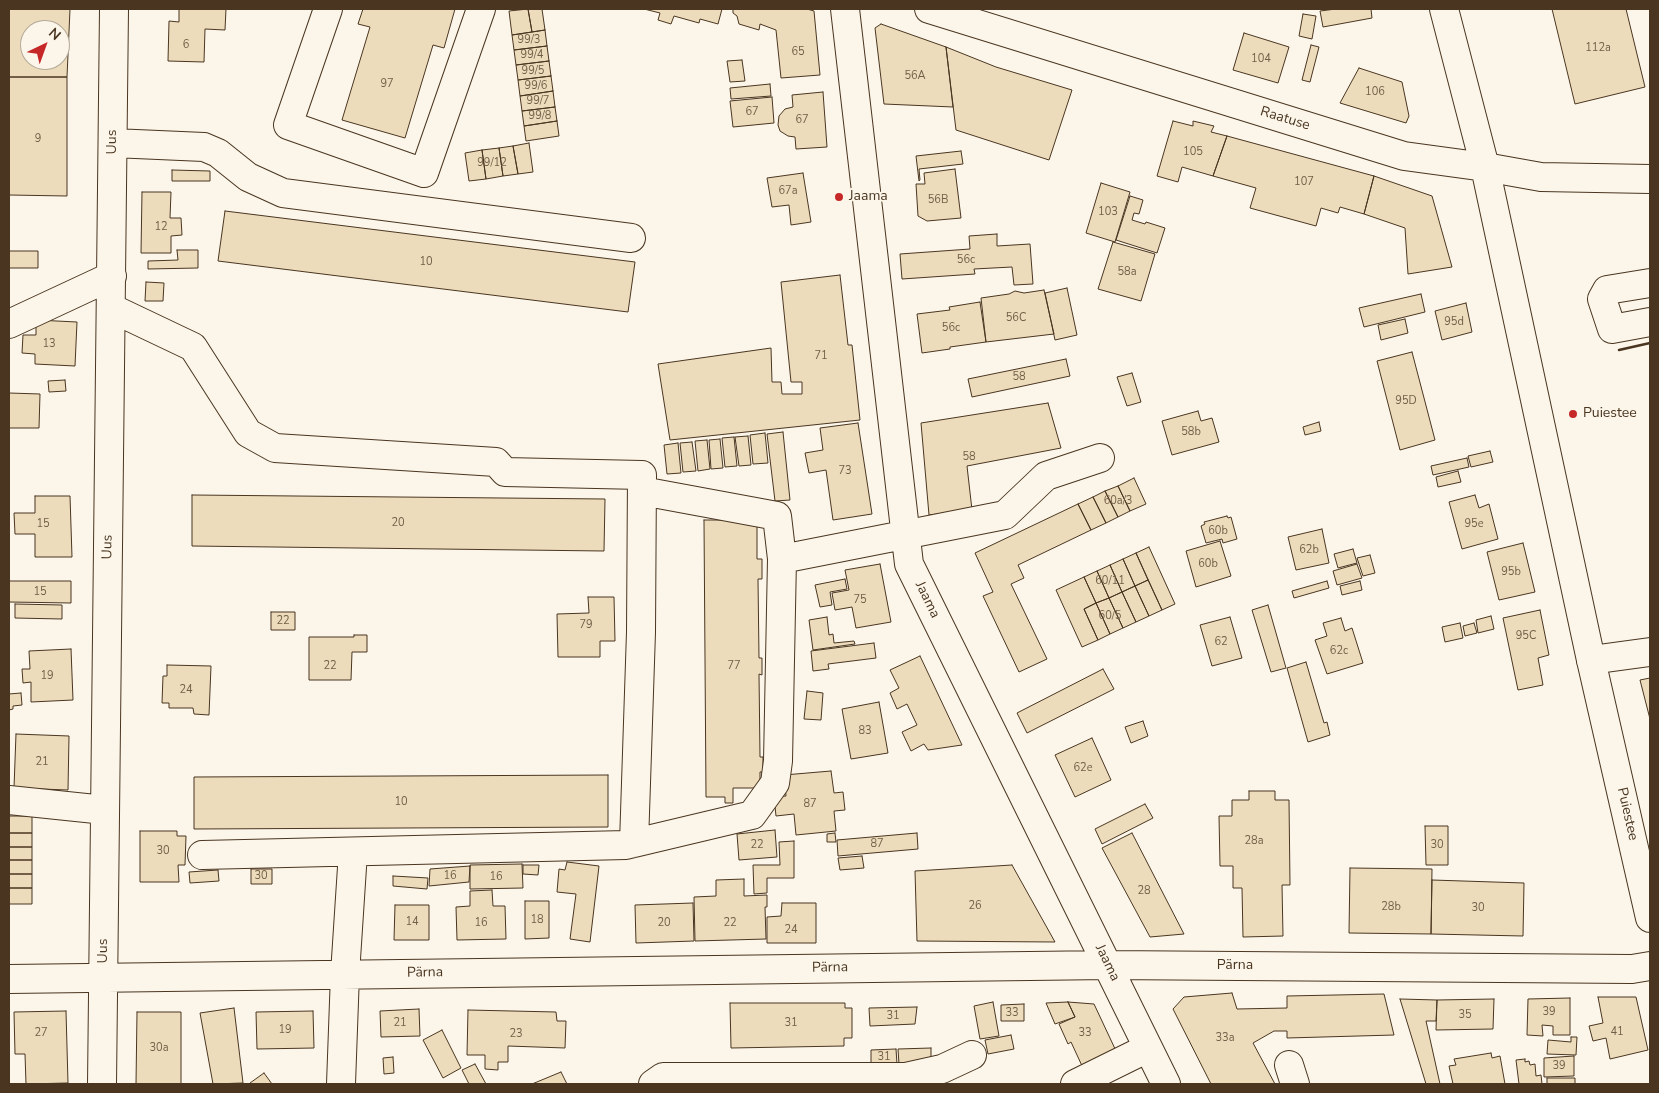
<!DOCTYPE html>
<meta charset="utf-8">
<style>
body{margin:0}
#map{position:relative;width:1659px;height:1093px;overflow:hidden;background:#fbf6e9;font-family:"Nunito Sans",sans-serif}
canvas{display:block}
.frame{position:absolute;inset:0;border:10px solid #4a3520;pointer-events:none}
.north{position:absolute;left:20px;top:20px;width:50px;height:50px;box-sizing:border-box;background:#fbf6e9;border:1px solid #b4a999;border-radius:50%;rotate:42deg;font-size:14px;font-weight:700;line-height:20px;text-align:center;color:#4a3520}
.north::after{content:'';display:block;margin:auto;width:18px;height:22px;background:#c62828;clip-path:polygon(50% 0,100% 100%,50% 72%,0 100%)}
</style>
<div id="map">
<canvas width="1659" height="1093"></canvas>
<div class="frame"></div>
<div class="north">N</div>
</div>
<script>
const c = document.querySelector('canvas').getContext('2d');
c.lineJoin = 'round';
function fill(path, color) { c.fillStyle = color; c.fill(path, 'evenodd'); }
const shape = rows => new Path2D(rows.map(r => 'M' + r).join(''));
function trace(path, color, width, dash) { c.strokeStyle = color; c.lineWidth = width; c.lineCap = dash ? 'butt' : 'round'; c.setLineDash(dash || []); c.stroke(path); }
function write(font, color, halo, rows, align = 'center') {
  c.font = font + ' "Nunito Sans",sans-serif'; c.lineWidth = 4; c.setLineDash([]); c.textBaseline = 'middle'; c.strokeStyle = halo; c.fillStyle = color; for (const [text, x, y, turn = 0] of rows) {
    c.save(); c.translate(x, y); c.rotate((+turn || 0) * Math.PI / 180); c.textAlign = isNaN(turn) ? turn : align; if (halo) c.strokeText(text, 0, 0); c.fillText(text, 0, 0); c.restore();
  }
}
const building = shape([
 [9,9,70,9,67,77,9,77,9,9],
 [30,30,60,30,60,60,30,60,30,30],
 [179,9,226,9,225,30,205,29,204,62,168,61,169,21,179,22,179,9],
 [363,9,455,9,444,48,433,45,405,138,342,120,370,27,358,24,363,9],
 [528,9,542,9,545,30,532,32,528,9],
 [528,9,532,32,512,35,509,11,528,9],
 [644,9,722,9,718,24,700,19,699,23,674,16,671,24,658,20,660,13,644,9],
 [733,9,807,9,814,11,820,75,781,78,776,30,760,24,759,30,739,24,737,16,733,13,733,9],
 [1336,9,1371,9,1372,18,1323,27,1320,11,1336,9],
 [1552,9,1626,9,1645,87,1575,104,1552,9],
 [1303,14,1316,16,1312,39,1299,36,1303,14],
 [881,24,946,47,953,107,884,104,875,28,881,24],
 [545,30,547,46,514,50,512,35,545,30],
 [1244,33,1289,47,1278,83,1233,70,1244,33],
 [1311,45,1319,47,1310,82,1302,80,1311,45],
 [547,46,549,61,516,65,514,50,547,46],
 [946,47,996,67,1072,90,1049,160,956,130,946,47],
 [742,60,745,81,730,82,727,61,742,60],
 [549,61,551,76,518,80,516,65,549,61],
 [1359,68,1402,82,1409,116,1406,123,1340,103,1359,68],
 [551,76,553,91,520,96,518,80,551,76],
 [9,77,67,77,67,196,9,195,9,77],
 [770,84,771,96,731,99,730,88,770,84],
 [553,91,555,107,522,111,520,96,553,91],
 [823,92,827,147,796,149,795,137,788,136,780,131,778,125,779,116,785,109,793,107,792,95,823,92],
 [772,97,774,123,733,127,730,101,772,97],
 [555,107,557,121,524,126,522,111,555,107],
 [557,121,559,136,526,141,524,126,557,121],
 [1173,121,1193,126,1193,121,1214,126,1211,132,1227,136,1213,176,1182,167,1178,182,1157,176,1173,121],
 [1227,136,1374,176,1364,214,1340,207,1338,213,1321,208,1316,226,1250,208,1256,188,1213,176,1227,136],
 [529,143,533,172,518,174,513,146,529,143],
 [513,146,518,174,503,176,499,148,513,146],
 [499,148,503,176,486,179,482,150,499,148],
 [482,150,486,179,469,181,465,153,482,150],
 [961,151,963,164,919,169,920,180,919,181,916,156,961,151],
 [955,169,961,218,927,221,918,216,916,184,925,184,924,173,955,169],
 [172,170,210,171,210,181,172,181,172,170],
 [803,173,811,222,791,225,789,205,772,207,767,178,803,173],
 [1374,176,1432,196,1452,267,1408,274,1405,228,1364,214,1374,176],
 [1101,183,1130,192,1115,242,1086,233,1101,183],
 [142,192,171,192,170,218,181,218,182,235,171,236,171,253,141,253,142,192],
 [1130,196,1143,200,1139,214,1134,213,1132,220,1145,224,1146,222,1165,228,1157,253,1116,240,1130,196],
 [225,211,635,262,628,312,218,261,225,211],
 [997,234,997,246,1030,244,1033,284,1014,285,1012,267,974,269,975,274,902,279,900,254,970,249,969,236,997,234],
 [1113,242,1155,254,1141,301,1098,289,1113,242],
 [177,250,198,250,198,268,148,269,148,261,178,260,177,250],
 [9,251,38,251,38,268,9,268,9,251],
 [840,275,848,345,852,345,860,420,670,440,658,364,771,348,772,382,781,382,782,394,802,394,802,382,791,382,781,282,840,275],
 [146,282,164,283,163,301,145,301,146,282],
 [1067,288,1077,335,1055,340,1045,293,1067,288],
 [1044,290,1054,334,986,342,981,298,1009,294,1015,291,1024,293,1044,290],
 [1421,294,1425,312,1364,327,1359,308,1421,294],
 [980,302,986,342,950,347,950,349,922,353,917,314,950,310,949,307,980,302],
 [1466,303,1472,332,1442,340,1435,311,1466,303],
 [1405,319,1408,333,1381,340,1378,325,1405,319],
 [36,320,77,322,75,366,35,364,35,354,22,353,23,335,36,335,36,320],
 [1412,352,1435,440,1400,450,1377,361,1412,352],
 [1066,359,1070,376,972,397,968,379,1066,359],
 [1132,373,1141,402,1127,406,1117,377,1132,373],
 [65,380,66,391,49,392,48,381,65,380],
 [9,393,40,394,39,428,9,428,9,393],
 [1048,403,1061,448,967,466,972,510,929,515,921,423,1048,403],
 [1198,411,1201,421,1212,418,1219,442,1172,455,1162,421,1198,411],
 [1319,422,1321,431,1305,435,1303,427,1319,422],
 [858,423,872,514,833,520,826,470,809,473,805,453,823,450,820,428,858,423],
 [783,432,790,500,775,501,767,434,783,432],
 [765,433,768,463,753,464,750,435,765,433],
 [748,436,751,465,739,466,735,437,748,436],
 [734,437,737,466,725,467,722,438,734,437],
 [720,439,723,468,711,469,709,440,720,439],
 [707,440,710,469,698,471,695,441,707,440],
 [692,442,696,471,683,472,680,443,692,442],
 [678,443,681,473,667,474,664,445,678,443],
 [1490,451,1493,462,1471,467,1468,456,1490,451],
 [1467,458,1469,467,1433,475,1431,466,1467,458],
 [1458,471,1461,482,1438,487,1436,477,1458,471],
 [1134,478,1146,504,1130,511,1118,486,1134,478],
 [1118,486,1130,511,1118,517,1105,491,1118,486],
 [1105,491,1118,517,1106,523,1093,497,1105,491],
 [192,495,605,499,604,551,192,546,192,495],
 [1475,495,1479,508,1489,504,1498,539,1462,549,1449,502,1475,495],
 [35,496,70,496,72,557,35,557,35,534,15,534,14,513,35,513,35,496],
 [1093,497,1106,523,1091,530,1078,504,1093,497],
 [1078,504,1091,530,1018,565,1024,578,1011,584,1047,659,1019,672,983,596,993,592,975,553,1078,504],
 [1227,516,1228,518,1231,517,1237,539,1223,543,1222,539,1206,543,1201,526,1205,524,1204,522,1227,516],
 [704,520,757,520,757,559,762,559,762,579,758,579,759,658,762,658,762,675,759,674,760,757,763,757,763,772,760,772,760,788,733,788,733,803,725,803,725,797,706,797,704,520],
 [1322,529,1329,563,1296,570,1288,537,1322,529],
 [1220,541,1231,576,1196,587,1186,551,1220,541],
 [1523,543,1535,592,1499,600,1487,552,1523,543],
 [1149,547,1175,604,1162,610,1136,553,1149,547],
 [1353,549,1357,563,1338,568,1334,554,1353,549],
 [1136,553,1148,580,1135,586,1123,559,1136,553],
 [1370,555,1375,573,1363,576,1357,558,1370,555],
 [1123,559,1135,586,1122,592,1110,565,1123,559],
 [880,564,891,622,856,628,852,607,835,610,832,593,849,590,845,570,880,564],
 [1357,564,1362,578,1337,585,1333,571,1357,564],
 [1110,565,1122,592,1109,598,1097,571,1110,565],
 [1097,571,1109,598,1096,603,1084,577,1097,571],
 [1084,577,1096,603,1084,609,1098,640,1082,647,1056,590,1084,577],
 [845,579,847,589,830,592,832,605,820,607,815,585,845,579],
 [1148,580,1162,610,1149,616,1135,586,1148,580],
 [9,581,71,581,71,603,9,602,9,581],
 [1327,581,1329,588,1294,598,1292,591,1327,581],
 [1360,581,1362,590,1342,595,1340,586,1360,581],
 [1135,586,1149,616,1136,622,1122,592,1135,586],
 [1122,592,1136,622,1123,628,1109,598,1122,592],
 [588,597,614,597,615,641,600,641,600,657,558,657,557,614,589,613,588,597],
 [1109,598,1123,628,1110,634,1096,603,1109,598],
 [1096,603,1110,634,1098,640,1084,609,1096,603],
 [15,604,62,605,62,619,15,618,15,604],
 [1268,605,1286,668,1271,672,1252,610,1268,605],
 [1540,610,1549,655,1538,658,1543,685,1518,690,1503,618,1540,610],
 [271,612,295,612,295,630,271,630,271,612],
 [1491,616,1494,629,1478,633,1476,620,1491,616],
 [827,617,829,635,833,634,834,643,854,641,855,644,813,650,809,620,827,617],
 [1230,617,1242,658,1212,666,1200,625,1230,617],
 [1341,618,1345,631,1352,628,1363,663,1327,674,1315,640,1327,636,1323,623,1341,618],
 [1460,623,1463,638,1445,642,1442,627,1460,623],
 [1474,623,1477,633,1465,636,1463,626,1474,623],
 [354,635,367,635,367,652,352,652,351,680,309,680,309,637,354,637,354,635],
 [874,643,876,658,828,664,829,669,813,671,811,651,874,643],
 [71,649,73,700,31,702,31,682,23,683,22,669,30,669,29,651,71,649],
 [920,656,962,745,928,750,924,744,911,751,902,732,917,725,907,704,897,709,890,693,899,688,890,670,920,656],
 [1306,662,1324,723,1327,722,1330,735,1308,742,1287,668,1306,662],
 [167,665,211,666,209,715,194,714,193,708,169,708,169,703,162,703,163,676,167,676,167,665],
 [1103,669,1114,689,1027,733,1017,713,1103,669],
 [1650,678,1650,719,1640,680,1650,678],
 [807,691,823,693,821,720,804,719,807,691],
 [21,693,22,705,13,706,13,709,9,710,9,694,21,693],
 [879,702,888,753,851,759,842,709,879,702],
 [1143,721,1148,736,1131,743,1125,727,1143,721],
 [16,734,69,736,68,790,14,788,16,734],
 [1092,738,1111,780,1075,797,1055,755,1092,738],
 [831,771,834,793,843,792,845,810,834,811,836,831,796,835,794,814,776,816,774,797,786,796,784,775,831,771],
 [608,775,608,827,194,829,194,777,608,775],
 [1249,791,1275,791,1275,800,1289,800,1290,885,1282,885,1283,936,1243,937,1242,888,1233,888,1233,866,1220,866,1219,816,1232,816,1232,800,1249,800,1249,791],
 [1145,804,1153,818,1102,844,1095,829,1145,804],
 [9,816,32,816,32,833,9,833,9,816],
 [1425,826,1448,826,1448,865,1426,865,1425,826],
 [775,830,777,857,739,860,737,834,775,830],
 [140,831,177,831,177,836,186,836,185,865,178,865,179,882,140,882,140,831],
 [9,833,32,833,32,847,9,847,9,833],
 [835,833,836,842,827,842,827,834,835,833],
 [917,833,918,849,838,856,837,840,917,833],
 [1132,833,1184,934,1150,937,1102,848,1132,833],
 [794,841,794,878,767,878,767,893,754,894,753,865,780,865,779,842,794,841],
 [9,847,32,847,32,860,9,860,9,847],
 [862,856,864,868,840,870,838,858,862,856],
 [9,860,32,860,32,874,9,874,9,860],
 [567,862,599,866,590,942,570,939,576,894,557,892,559,869,565,870,567,862],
 [522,864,523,888,470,889,470,865,522,864],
 [523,865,539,865,538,875,523,874,523,865],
 [1012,865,1055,942,917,941,915,871,1012,865],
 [470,866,469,882,429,886,430,869,470,866],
 [1350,868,1432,869,1431,934,1349,933,1350,868],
 [251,869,272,869,272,884,251,884,251,869],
 [218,870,219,881,190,883,189,872,218,870],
 [9,874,32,874,32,888,9,888,9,874],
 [393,876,428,878,427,889,393,886,393,876],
 [744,879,744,896,767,895,767,907,765,907,766,939,695,941,694,897,716,896,716,880,744,879],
 [1432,880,1524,883,1523,936,1431,934,1432,880],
 [9,888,32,888,32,904,9,904,9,888],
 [492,890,493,906,505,906,506,939,457,940,456,907,470,906,470,891,492,890],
 [525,901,549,901,549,938,525,939,525,901],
 [693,903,694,941,636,943,635,905,693,903],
 [782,903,816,903,816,943,767,943,767,917,781,916,782,903],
 [395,905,429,905,429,940,394,940,395,905],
 [1232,993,1237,1009,1287,1008,1287,996,1384,994,1394,1035,1287,1038,1287,1031,1274,1031,1253,1043,1275,1084,1211,1084,1173,1009,1184,997,1232,993],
 [1598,997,1636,997,1648,1050,1610,1059,1606,1038,1593,1041,1589,1026,1603,1023,1598,997],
 [1570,998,1570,1035,1553,1035,1553,1026,1542,1025,1543,1036,1527,1035,1528,999,1570,998],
 [1400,999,1437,1000,1436,1021,1426,1021,1440,1084,1426,1084,1400,999],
 [1494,999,1493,1029,1436,1030,1437,1000,1494,999],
 [993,1002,999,1036,980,1039,974,1006,993,1002],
 [1068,1002,1094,1004,1117,1053,1083,1068,1071,1042,1068,1044,1059,1024,1075,1017,1068,1002],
 [1068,1002,1075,1017,1055,1024,1046,1003,1068,1002],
 [730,1003,845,1003,845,1008,852,1008,852,1038,844,1038,844,1046,731,1048,730,1003],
 [1024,1004,1024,1021,1001,1021,1001,1005,1024,1004],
 [917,1007,915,1024,870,1026,869,1008,917,1007],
 [234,1008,243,1083,213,1084,200,1013,234,1008],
 [419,1009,420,1036,381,1037,380,1011,419,1009],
 [468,1010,556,1012,557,1021,566,1021,565,1048,508,1046,508,1062,498,1062,498,1070,485,1069,485,1055,467,1055,468,1010],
 [66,1011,68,1083,26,1084,25,1054,15,1054,14,1012,66,1011],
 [313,1011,314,1048,257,1049,256,1012,313,1011],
 [137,1012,181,1012,181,1084,136,1084,137,1012],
 [442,1030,461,1068,443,1078,423,1040,442,1030],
 [1011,1035,1014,1049,988,1054,985,1040,1011,1035],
 [1571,1037,1577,1037,1576,1055,1547,1054,1548,1040,1571,1042,1571,1037],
 [931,1048,931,1063,899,1064,898,1049,931,1048],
 [896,1049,897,1064,871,1065,871,1050,896,1049],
 [1491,1053,1492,1058,1500,1056,1505,1084,1453,1084,1449,1066,1456,1065,1454,1059,1491,1053],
 [1574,1056,1574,1076,1544,1077,1544,1058,1574,1056],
 [393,1057,394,1073,384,1074,383,1058,393,1057],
 [1525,1059,1525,1062,1529,1061,1530,1065,1535,1064,1536,1076,1541,1075,1542,1084,1519,1084,1516,1060,1525,1059],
 [475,1064,486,1084,469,1084,462,1070,475,1064],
 [561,1072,567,1084,532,1084,561,1072],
 [264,1073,272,1084,251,1084,250,1083,264,1073],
 [1547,1078,1575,1078,1575,1084,1547,1084,1547,1078]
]);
const minor = shape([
 [328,9,288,125,424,173,481,9],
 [845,9,909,564,1166,1084],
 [113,143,204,147,218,153,248,177,283,193,631,238],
 [1485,167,1541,177,1650,179],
 [1650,283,1607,290,1602,299,1612,329,1650,322],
 [111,308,193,347,248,433,275,448,496,462,505,472,642,475,641,632,634,843],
 [9,324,112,276],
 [642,491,777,516,782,559],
 [1591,660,1650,652],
 [9,800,105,810],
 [202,855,626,845,752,815,775,783,778,761,782,559,1005,515,1046,476,1100,458],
 [9,979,1108,965,1632,969,1650,966],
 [1289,1065,1295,1084],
 [102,1084,114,9],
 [341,1084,345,974,353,852],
 [653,1084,663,1077,906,1077,942,1069,972,1055],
 [1075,1084,1148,1048]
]);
const major = shape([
 [929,9,1404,156,1485,167],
 [1444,9,1485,167,1591,660,1650,918]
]);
const wall = shape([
 [1619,350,1650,343]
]);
const markers = [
 [839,197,5,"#c62828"],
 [1573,414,5,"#c62828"]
];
const numberNames = [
 ["99/3",529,40],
 ["6",186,45],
 ["112a",1598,48],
 ["65",798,52],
 ["99/4",532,55],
 ["104",1261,59],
 ["99/5",533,71],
 ["56A",915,76],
 ["97",387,84],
 ["99/6",536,86],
 ["106",1375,92],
 ["99/7",538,101],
 ["67",752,112],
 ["99/8",540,116],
 ["67",802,120],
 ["9",38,139],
 ["105",1193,152],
 ["99/12",492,163],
 ["107",1304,182],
 ["67a",788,191],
 ["56B",938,200],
 ["103",1108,212],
 ["12",161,227],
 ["56c",966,260],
 ["10",426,262],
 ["58a",1127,272],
 ["56C",1016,318],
 ["95d",1454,322],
 ["56c",951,328],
 ["13",49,344],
 ["71",821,356],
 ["58",1019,377],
 ["95D",1406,401],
 ["58b",1191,432],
 ["58",969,457],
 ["73",845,471],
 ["60a/3",1118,501],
 ["20",398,523],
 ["15",43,524],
 ["95e",1474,524],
 ["60b",1218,531],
 ["62b",1309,550],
 ["60b",1208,564],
 ["95b",1511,572],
 ["60/11",1110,581],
 ["15",40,592],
 ["75",860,600],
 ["60/5",1110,616],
 ["22",283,621],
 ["79",586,625],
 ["95C",1526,636],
 ["62",1221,642],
 ["62c",1339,651],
 ["22",330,666],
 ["77",734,666],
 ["19",47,676],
 ["24",186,690],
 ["83",865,731],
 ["21",42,762],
 ["62e",1083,768],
 ["10",401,802],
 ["87",810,804],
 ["28a",1254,841],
 ["87",877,844],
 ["22",757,845],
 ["30",1437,845],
 ["30",163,851],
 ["30",261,876],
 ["16",450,876],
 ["16",496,877],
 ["28",1144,891],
 ["26",975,906],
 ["28b",1391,907],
 ["30",1478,908],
 ["18",537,920],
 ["14",412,922],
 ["16",481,923],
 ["20",664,923],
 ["22",730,923],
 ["24",791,930],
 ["39",1549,1012],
 ["33",1012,1013],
 ["35",1465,1015],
 ["31",893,1016],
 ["21",400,1023],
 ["31",791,1023],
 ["19",285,1030],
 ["41",1617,1032],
 ["27",41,1033],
 ["33",1085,1033],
 ["23",516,1034],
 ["33a",1225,1038],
 ["30a",159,1048],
 ["31",884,1057],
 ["39",1559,1066]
];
const streetNames = [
 ["Raatuse",1285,119,17],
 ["Uus",113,142,-90],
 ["Uus",108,547,-89],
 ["Jaama",927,600,64],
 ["Puiestee",1627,814,77],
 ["Uus",104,951,-90],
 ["Jaama",1107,963,64],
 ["Pärna",1235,966],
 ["Pärna",830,968,-1],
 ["Pärna",425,973,-1]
];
const poiNames = [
 ["Jaama",849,197],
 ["Puiestee",1583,414]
];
fill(building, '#ecdcbc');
trace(building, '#4a3520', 1);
trace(minor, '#4a3520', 30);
trace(major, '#4a3520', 30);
trace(minor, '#fbf6e9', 28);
trace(major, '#fbf6e9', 28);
trace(wall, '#4a3520', 2.5);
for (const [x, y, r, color] of markers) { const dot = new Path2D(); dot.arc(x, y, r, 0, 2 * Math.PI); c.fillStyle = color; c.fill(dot); trace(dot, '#fbf6e9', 2); }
write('11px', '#725f47', null, numberNames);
write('14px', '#4a3520', '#fbf6e9', streetNames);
write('14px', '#4a3520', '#fbf6e9', poiNames, 'left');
</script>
